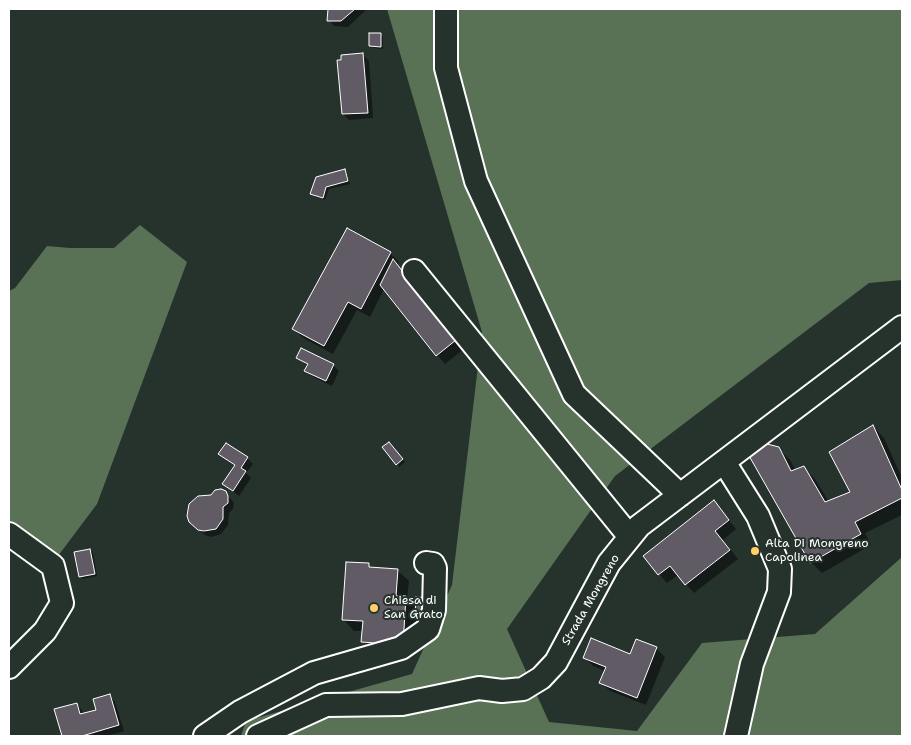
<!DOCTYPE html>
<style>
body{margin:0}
#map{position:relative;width:911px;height:745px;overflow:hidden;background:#26332d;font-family:"Shantell Sans",sans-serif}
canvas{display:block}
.frame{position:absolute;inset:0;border:10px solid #fff;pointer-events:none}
</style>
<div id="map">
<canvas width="911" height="745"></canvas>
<div class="frame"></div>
</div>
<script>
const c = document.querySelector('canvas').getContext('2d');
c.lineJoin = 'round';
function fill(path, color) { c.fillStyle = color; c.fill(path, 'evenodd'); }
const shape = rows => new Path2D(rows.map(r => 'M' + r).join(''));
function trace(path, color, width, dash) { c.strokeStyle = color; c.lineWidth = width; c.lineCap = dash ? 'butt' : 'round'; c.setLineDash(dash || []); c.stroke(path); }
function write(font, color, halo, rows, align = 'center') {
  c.font = font + ' "Shantell Sans",sans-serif'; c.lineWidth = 4; c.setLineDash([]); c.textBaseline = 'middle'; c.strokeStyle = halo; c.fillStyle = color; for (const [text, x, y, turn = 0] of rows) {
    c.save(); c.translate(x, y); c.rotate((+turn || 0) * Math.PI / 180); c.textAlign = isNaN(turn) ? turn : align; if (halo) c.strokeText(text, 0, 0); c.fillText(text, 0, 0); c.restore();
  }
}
const green = shape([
 [387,9,902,9,902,280,869,283,615,476,507,629,549,722,637,731,702,643,815,634,902,557,902,736,241,736,246,721,412,674,452,585,482,332],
 [140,225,187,262,97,504,55,560,9,526,9,291,15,288,47,246,70,248,114,248]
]);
const shadow = shape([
 [329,9,367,9,348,27,334,26,329,20],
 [380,34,383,37,383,49,373,48,370,46],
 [363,55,369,61,373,118,349,120,343,114],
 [344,170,347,173,350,184,329,189,325,200,314,196,311,194],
 [390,253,399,262,397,265,464,349,445,364,437,355,384,289,370,317,357,310,333,354,303,338,294,329],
 [298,358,333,365,339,371,332,386,311,376,306,370,308,366],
 [873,426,884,438,902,478,902,515,865,533,871,545,822,573,811,562,778,448,790,460,796,471,804,468,815,479,829,502,851,493],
 [392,446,405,462,399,467,397,464],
 [220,454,247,458,253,464,246,473,251,478,239,496,224,484,235,466],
 [225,492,234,503,233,509,229,513,228,525,221,534,211,537,205,535,190,521,211,496],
 [714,502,736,529,723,540,738,559,694,593,678,575,667,583,659,574],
 [90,550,93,553,97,576,83,579,80,576],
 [369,565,372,568,397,570,409,581,407,599,417,608,417,613,414,655,374,653,363,641,363,631,354,631,343,619],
 [656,648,665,657,646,705,610,691,601,683,605,671,593,666,584,657,631,655],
 [109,696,115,702,124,731,106,736,63,736,56,710,76,704,82,710,83,715,98,710]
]);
const building = shape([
 [328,9,355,9,341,21,327,21,328,9],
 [369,33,381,33,381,47,369,46,369,33],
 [363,53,368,113,342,114,337,60,341,60,341,55,363,53],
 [345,169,348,181,326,187,323,198,310,194,316,177,345,169],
 [347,228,391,252,361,309,348,302,324,346,292,329,347,228],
 [393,259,456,340,436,356,380,285,393,259],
 [301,348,334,364,326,381,304,371,308,364,296,358,301,348],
 [873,425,902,490,902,498,855,522,861,534,810,563,748,454,767,444,779,447,791,471,804,466,825,502,850,492,829,452,873,425],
 [389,442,403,459,396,465,382,447,389,442],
 [226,443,248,457,241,468,246,471,233,491,222,484,235,465,218,454,226,443],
 [221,489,226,491,228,496,228,503,223,507,223,519,216,529,204,531,198,530,189,522,187,516,189,504,198,496,211,495,215,490,221,489],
 [714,500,729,520,715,531,730,550,685,585,670,566,658,575,643,556,714,500],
 [90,549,95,574,79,577,74,552,90,549],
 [346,562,369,563,369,567,398,569,396,596,406,596,403,645,361,642,363,621,342,620,346,562],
 [416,597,429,598,428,616,415,614,416,597],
 [591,638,630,654,636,639,657,647,637,698,599,683,606,667,583,658,591,638],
 [110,694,119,725,82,736,62,736,54,709,77,703,80,714,96,710,93,699,110,694]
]);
const minor = shape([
 [446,9,446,68,476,181,574,394,680,495],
 [414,271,630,537],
 [724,462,758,516,780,569,779,592,752,664,736,736],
 [9,534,53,566,62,603,45,631,9,667],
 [205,736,240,712,314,673,401,648,428,629,434,610,435,568,433,564,426,563],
 [258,736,326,705,402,704,479,688,502,691,523,689,541,678,556,662,609,563,639,526,902,327]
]);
const markers = [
 [755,551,5,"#ffd166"],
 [374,608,5,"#ffd166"]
];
const poiNames = [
 ["Alta Di Mongreno",765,544],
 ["Capolinea",765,558],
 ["Chiesa di",384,601],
 ["San Grato",384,615]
];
const streetNames = [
 ["Strada Mongreno",591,600,-60]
];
fill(green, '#597155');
fill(shadow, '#0007');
fill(building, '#605b65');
trace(building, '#fff', 1);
trace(minor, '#fff', 26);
trace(minor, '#26332d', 22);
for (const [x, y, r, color] of markers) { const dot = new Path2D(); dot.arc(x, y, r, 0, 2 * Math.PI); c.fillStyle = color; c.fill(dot); trace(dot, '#26332d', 2); }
write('12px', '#fff', '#26332d', poiNames, 'left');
write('12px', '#fff', '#26332d', streetNames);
</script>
